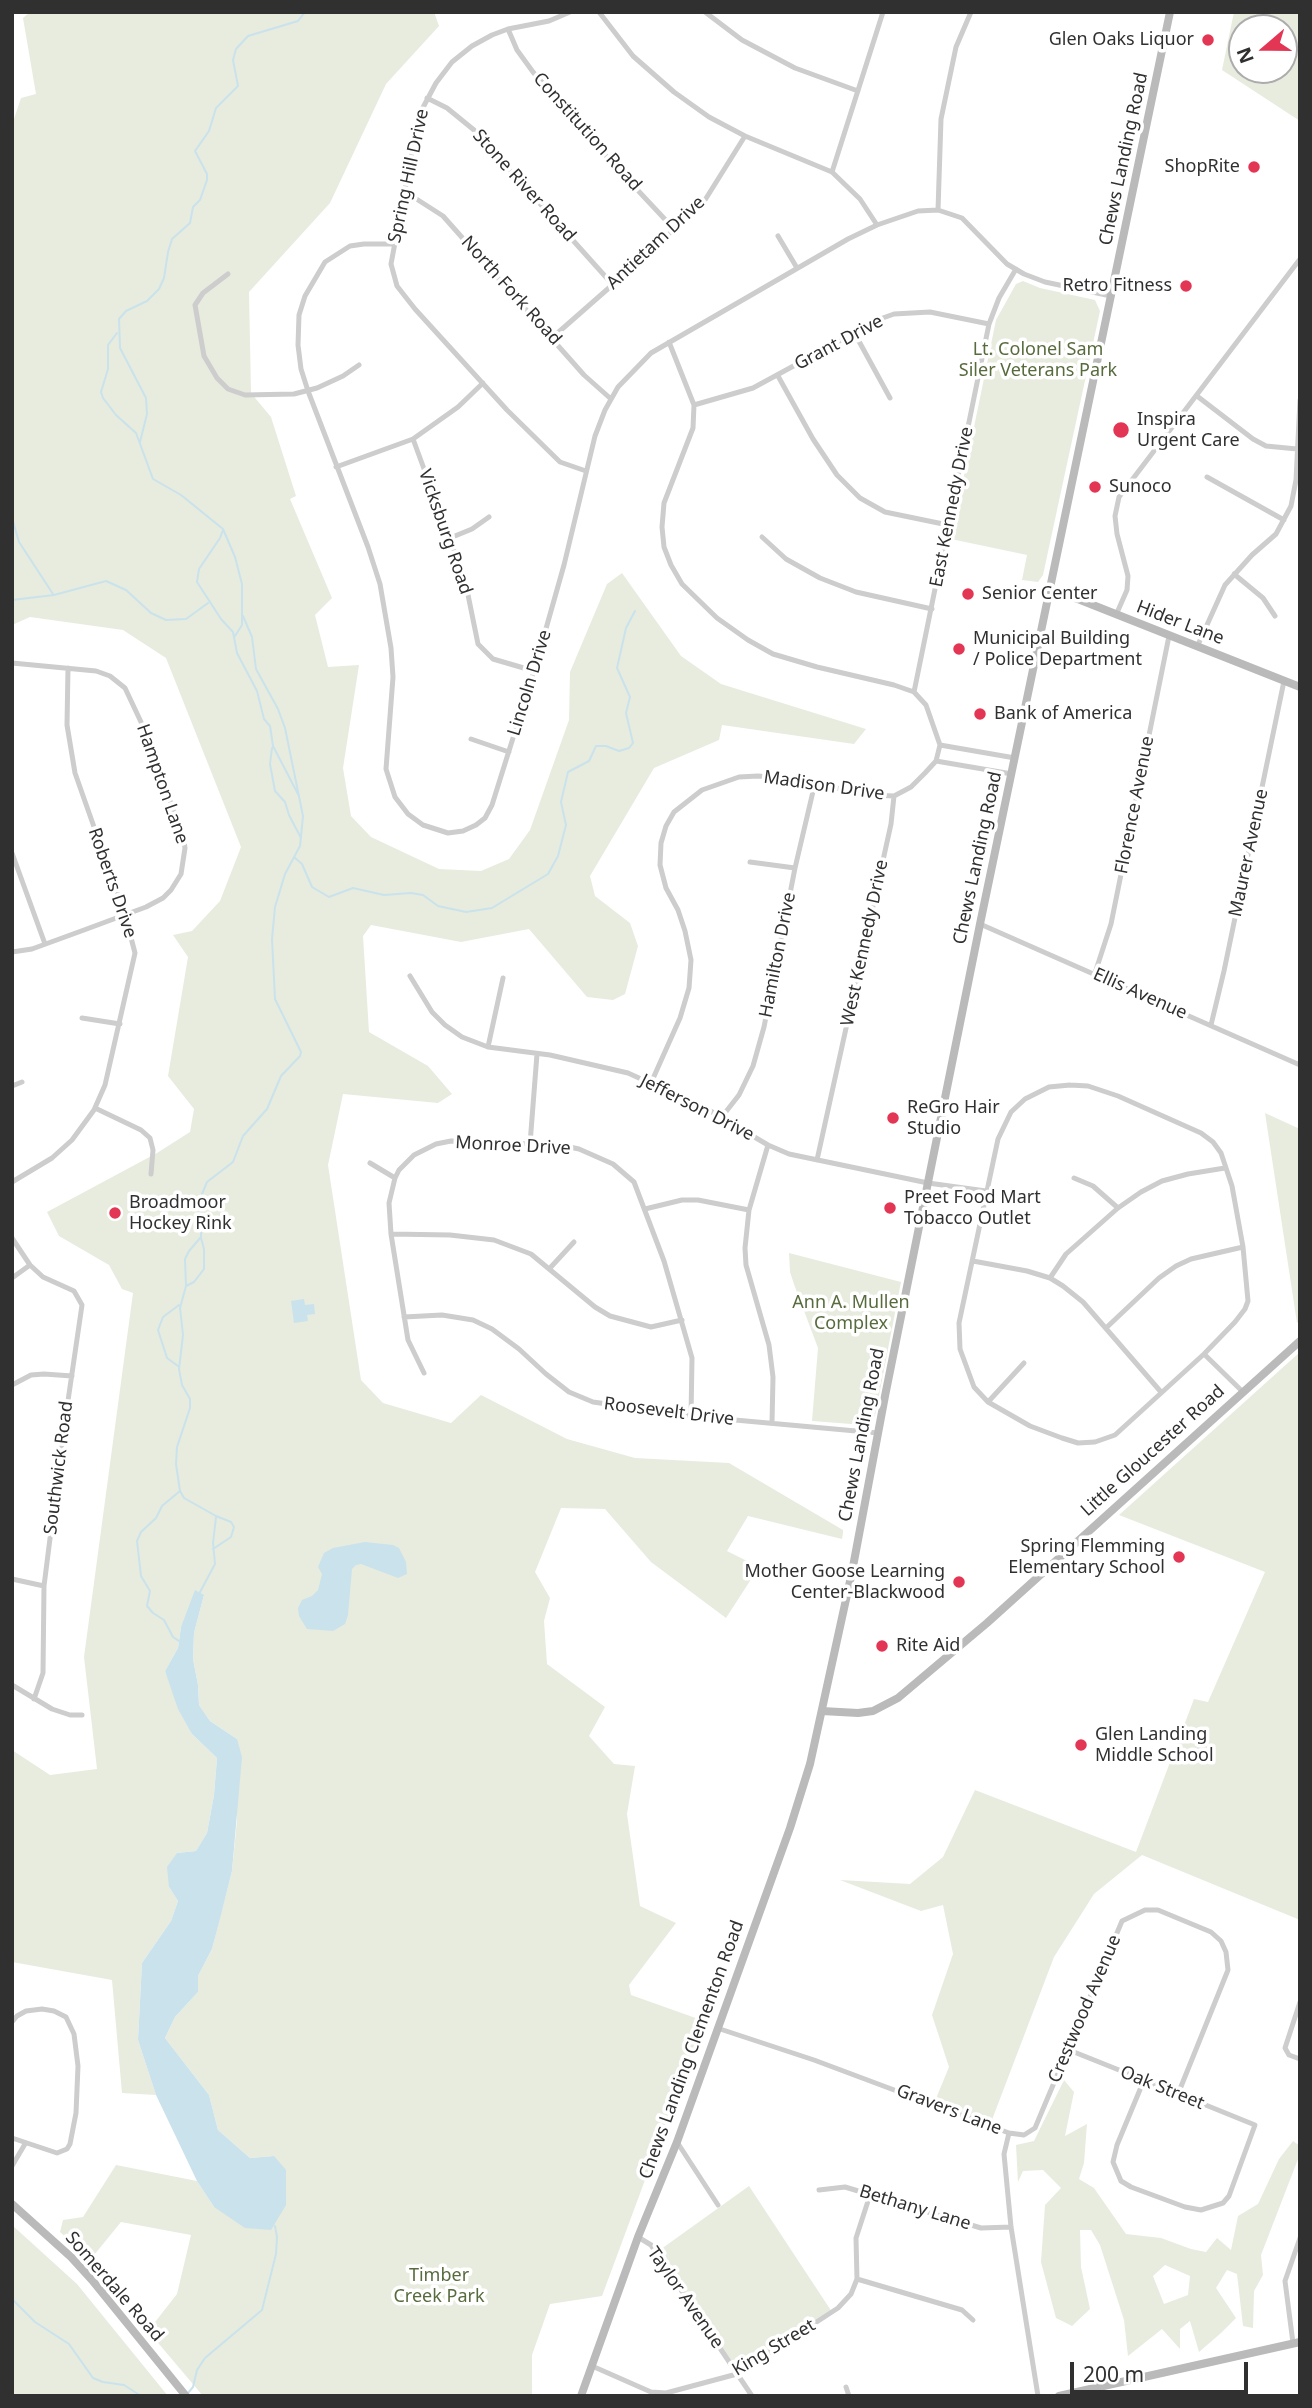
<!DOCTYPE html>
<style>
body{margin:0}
#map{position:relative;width:1312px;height:2408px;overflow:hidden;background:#fff;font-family:"Noto Sans",sans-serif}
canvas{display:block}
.frame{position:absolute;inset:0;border:14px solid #303030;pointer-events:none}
.north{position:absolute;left:1228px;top:14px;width:70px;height:70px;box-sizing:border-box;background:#fff;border:2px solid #acacac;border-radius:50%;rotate:250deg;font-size:19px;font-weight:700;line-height:28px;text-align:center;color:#303030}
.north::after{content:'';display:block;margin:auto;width:24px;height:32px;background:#e33554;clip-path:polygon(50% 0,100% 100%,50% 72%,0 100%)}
.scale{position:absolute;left:1070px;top:2362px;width:178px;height:32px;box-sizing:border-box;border:4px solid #303030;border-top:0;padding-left:9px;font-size:21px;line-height:24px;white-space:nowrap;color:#303030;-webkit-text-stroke:5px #fff;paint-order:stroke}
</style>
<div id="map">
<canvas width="1312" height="2408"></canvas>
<div class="frame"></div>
<div class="north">N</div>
<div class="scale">200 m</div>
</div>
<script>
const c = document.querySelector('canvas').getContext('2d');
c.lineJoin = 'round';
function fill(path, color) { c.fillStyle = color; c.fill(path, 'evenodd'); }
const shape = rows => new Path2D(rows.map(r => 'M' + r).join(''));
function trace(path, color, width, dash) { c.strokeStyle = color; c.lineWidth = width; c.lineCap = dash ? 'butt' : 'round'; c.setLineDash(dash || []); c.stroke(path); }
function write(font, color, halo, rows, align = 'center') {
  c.font = font + ' "Noto Sans",sans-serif'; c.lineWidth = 7; c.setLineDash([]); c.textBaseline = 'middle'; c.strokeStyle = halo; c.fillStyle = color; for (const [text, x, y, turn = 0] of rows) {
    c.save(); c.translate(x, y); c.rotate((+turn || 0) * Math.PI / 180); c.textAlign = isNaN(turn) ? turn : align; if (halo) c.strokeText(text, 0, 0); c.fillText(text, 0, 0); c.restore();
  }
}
const green = shape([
 [30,12,434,12,439,26,386,84,330,203,249,292,251,393,271,417,296,496,290,499,332,598,315,615,328,667,359,665,343,768,351,816,371,837,439,869,481,871,509,859,530,830,569,720,570,672,607,584,622,573,681,656,721,684,866,729,854,744,722,725,719,740,654,768,590,876,595,896,630,923,638,946,625,994,613,1000,587,997,529,929,461,942,371,925,363,936,369,1032,428,1066,452,1094,438,1103,343,1094,328,1165,361,1380,383,1403,451,1423,481,1395,567,1439,635,1458,729,1463,843,1530,843,1533,842,1539,748,1516,727,1551,759,1567,726,1618,651,1562,605,1509,561,1508,535,1572,550,1598,544,1621,547,1664,605,1707,589,1736,614,1764,635,1766,627,1814,640,1906,676,1923,629,1985,631,1995,704,2021,602,2296,550,2304,532,2355,532,2396,203,2396,148,2331,177,2294,191,2235,121,2222,90,2260,60,2232,63,2220,83,2217,116,2165,197,2181,214,2207,274,2156,250,2158,218,2130,209,2095,165,2038,175,2017,198,1992,198,1976,212,1949,232,1871,237,1820,237,1739,210,1721,199,1705,198,1685,193,1659,194,1633,204,1595,181,1627,178,1648,165,1671,192,1734,217,1758,214,1795,207,1833,196,1851,177,1853,169,1887,178,1901,171,1921,142,1963,138,2040,156,2095,122,2093,112,1980,12,1962,12,1750,50,1775,97,1769,84,1657,133,1293,122,1289,109,1265,59,1236,47,1212,157,1153,190,1132,194,1109,168,1076,188,957,173,935,192,931,220,901,241,847,166,658,123,630,30,617,12,625,12,125,21,98,36,94,23,18],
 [1234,12,1300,12,1300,121,1222,70],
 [1242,28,1284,28,1284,70,1242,70],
 [1023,281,1040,288,1095,300,1100,311,1043,575,1038,582,1022,580,1027,555,951,539,996,320,1016,284],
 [1265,1113,1300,1129,1300,1320,1297,1323],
 [789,1253,901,1282,875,1416,864,1425,812,1421,818,1348,795,1287,790,1272],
 [1300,1352,1300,1920,1142,1855,1094,1894,1054,1957,990,2125,935,2101,949,2067,932,2015,953,1954,943,1905,921,1911,840,1880,910,1884,943,1857,975,1790,1136,1852,1194,1699,1208,1702,1265,1572,1119,1515],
 [1064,2080,1074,2092,1065,2136,1087,2124,1084,2163,1079,2179,1094,2188,1126,2234,1161,2238,1191,2249,1206,2252,1217,2238,1231,2250,1238,2216,1258,2204,1279,2159,1293,2141,1300,2146,1300,2154,1261,2255,1263,2275,1254,2291,1253,2328,1243,2326,1237,2274,1227,2270,1216,2288,1236,2318,1221,2333,1199,2352,1190,2321,1180,2329,1180,2349,1162,2329,1128,2356,1124,2320,1100,2245,1091,2230,1080,2230,1081,2267,1090,2309,1072,2326,1056,2318,1041,2262,1045,2205,1061,2188,1043,2170,1023,2171,1018,2182,1016,2145,1034,2141],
 [1165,2265,1190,2276,1188,2295,1164,2304,1153,2276],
 [749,2186,832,2312,737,2373,657,2252],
 [12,2225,77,2284,168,2396,12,2396]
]);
const water = shape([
 [304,1299,305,1305,314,1304,315,1314,307,1315,308,1321,294,1323,291,1301],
 [365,1542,393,1545,399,1548,406,1562,407,1574,398,1578,361,1564,356,1565,352,1569,348,1615,345,1624,333,1631,307,1629,299,1616,298,1608,302,1600,312,1596,318,1590,322,1574,318,1567,324,1553,333,1548],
 [195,1590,204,1595,194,1633,193,1659,198,1685,199,1705,210,1721,237,1739,242,1757,232,1871,221,1915,212,1949,198,1976,198,1992,175,2017,165,2038,209,2095,218,2130,250,2158,274,2156,286,2170,286,2205,271,2230,245,2228,214,2207,197,2181,156,2095,138,2040,142,1963,171,1921,178,1901,169,1887,167,1867,177,1853,196,1851,207,1833,214,1795,217,1758,192,1734,178,1709,165,1671,178,1648,181,1627]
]);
const stream = shape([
 [117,333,108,345,108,369,101,392,103,398,116,415,136,433,153,479,181,495,223,529,235,557,242,584,242,625,235,636],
 [140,442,147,414,146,398,120,348,119,319,126,311,147,301,159,289,164,278,168,252,172,239,190,223,193,207,200,200,207,180,207,174,195,151,209,131,216,108,238,86,233,60,236,49,248,36,298,21,305,12],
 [12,518,19,542,53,594],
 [223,530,220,538,199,569,197,582,221,619,233,632,237,653,257,691,264,719,270,726,273,746,299,796],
 [12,600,54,595,106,581,126,590,151,613,166,620,186,619,208,603],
 [272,748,270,764,275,791,285,802,289,815,301,838],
 [294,857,302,864,312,887,329,897,353,888,384,895,411,893,423,895,438,906,466,912,492,908,548,874,558,856,566,825,561,802,568,772,589,761,596,746,606,746,619,751,629,748,633,743,626,713,630,697,617,668,626,628,635,611],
 [186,1286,194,1282,204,1269,204,1249,201,1238],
 [178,1366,167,1358,158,1330,163,1317,179,1305],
 [213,1549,231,1537,234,1527,231,1522,216,1516,184,1498,180,1491,176,1464,177,1447,190,1408,190,1399,182,1385,179,1369,183,1335,180,1308,186,1286,185,1259,189,1251,201,1237,202,1194,207,1182,233,1162,243,1136,267,1109,281,1076,300,1056,301,1052,275,999,272,939,275,907,285,874,300,846,303,816,285,728,278,709,256,669,252,637,243,616],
 [199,1594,215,1564,213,1543,216,1517],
 [179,1641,173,1637,164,1620,153,1613,147,1606,150,1591,141,1576,137,1541,141,1532,156,1518,162,1506,180,1491],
 [12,2299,35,2322,69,2344,93,2378,103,2382,124,2385,141,2396],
 [188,2393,193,2387,197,2370,205,2358,262,2310,276,2254,277,2237,275,2226]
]);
const street = shape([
 [570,12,549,21,508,29,492,35,472,46,452,62,436,83,419,115,391,264,397,286,415,309,507,410,560,462,586,471],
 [599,12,633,56,674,92,709,117,745,136,832,172,860,199,877,225],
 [705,12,742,40,795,68,858,91],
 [508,29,517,50,533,72,616,167,674,229],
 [427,98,447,108,474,130,613,285],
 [832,172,883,12],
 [404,191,443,216,584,375,611,399],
 [938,210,941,119,956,47,971,12],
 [778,236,797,268],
 [393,244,364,244,350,246,325,262,305,296,299,315,298,345,301,369,308,391,368,547,380,584,391,648,393,677,386,769,395,797,408,814,423,825,448,833,463,831,476,825,485,818,492,805,534,671,564,565,595,436,605,410,618,387,651,353,848,239,877,225,918,211,938,210,962,218,1007,264,1024,274,1045,282,1111,296],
 [228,274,203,293,195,305,204,356,217,378,228,389,245,395,294,394,317,388,343,376,359,365],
 [855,334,890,398],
 [553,337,651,251,705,200,745,136],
 [669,342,694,405,693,428,664,503,662,527,664,547,671,565,682,584,717,618,748,640,773,654,817,667,894,685,914,692],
 [778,376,813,439,837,475,860,498,885,512,948,525],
 [1197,396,1253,439,1266,446,1297,449],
 [694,405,753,388,880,319,894,314,930,312,989,324],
 [413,439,465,580,478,644,493,659,534,671],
 [336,467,413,439,458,407,483,383],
 [1207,477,1284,520],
 [762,537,786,559,820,578,856,592,932,609],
 [450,538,472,529,489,517],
 [1234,574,1263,598,1275,616],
 [1116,615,1127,590,1128,576,1117,534,1115,516,1119,497,1300,259],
 [1197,647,1225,585,1252,555,1276,534,1291,506,1296,480,1300,400],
 [12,663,96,671,110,676,125,688,141,722,183,836,185,848,181,874,171,890,163,898,146,907,84,930,32,949,12,952],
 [471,739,509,752],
 [940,745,926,705,914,692,989,324,999,298,1016,269],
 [940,745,1015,758],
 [936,761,1012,774],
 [12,853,45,944],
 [750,862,795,868],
 [980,924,1300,1065],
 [1095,973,1111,924,1169,636],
 [410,976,432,1012,445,1025,462,1037,488,1047,550,1055,628,1073,707,1109,768,1145,789,1154,928,1183,986,1191],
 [82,1018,120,1024],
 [1211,1025,1224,971,1284,681],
 [488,1047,503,978],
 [651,1083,680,1018,689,988,691,960,685,931,678,910,666,888,660,865,661,843,666,826,674,812,702,790,739,777,758,776,790,779,872,795,894,796,911,787,925,773,936,761,940,745],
 [1070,1085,1088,1086,1118,1096,1201,1133,1213,1142,1221,1153,1232,1186,1243,1247,1248,1301,1245,1309,1235,1322,1204,1354,1115,1435,1095,1442,1078,1443,1062,1438,1030,1426,988,1402,974,1387,960,1349,959,1323,998,1139,1011,1112,1025,1099,1049,1087,1070,1085],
 [12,1086,22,1082],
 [95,1108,141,1130,150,1138,153,1150,151,1174],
 [721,1118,739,1095,753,1066,764,1027,795,868,815,783],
 [530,1144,537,1054],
 [768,1145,749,1210,745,1248,746,1265,769,1345,773,1377,772,1423],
 [817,1160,891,824,894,796],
 [370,1163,395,1178],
 [1074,1178,1093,1186,1118,1208],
 [12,1182,52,1158,72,1140,94,1110,105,1085,135,953,125,915,75,773,67,725,68,668],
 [645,1209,682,1200,698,1200,749,1210],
 [391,1234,450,1235,494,1240,531,1254,595,1307,610,1316,651,1327,682,1320],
 [12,1238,30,1265,43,1277,74,1291,82,1305,64,1428,44,1586,43,1673,34,1699],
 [973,1261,1027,1271,1050,1278,1063,1286,1083,1302,1161,1392],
 [550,1268,574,1242],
 [12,1278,30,1265],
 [1050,1278,1066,1254,1118,1208,1141,1192,1162,1181,1188,1174,1225,1168],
 [404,1317,442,1315,473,1320,492,1329,519,1349,546,1374,569,1392,593,1402,691,1416,878,1433],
 [1106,1328,1159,1278,1176,1266,1191,1259,1243,1247],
 [1204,1354,1243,1392],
 [424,1373,408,1340,391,1234,389,1203,395,1178,399,1170,414,1155,436,1144,451,1141,560,1145,579,1149,613,1164,634,1182,664,1261,692,1358,691,1416],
 [12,1385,31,1375,44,1374,72,1376],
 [988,1402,1024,1363],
 [12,1579,44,1586],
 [12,1685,52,1709,70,1715,82,1715],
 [1300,2002,1285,2048,1289,2055,1300,2059],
 [12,2022,17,2016,26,2011,42,2009,54,2011,66,2017,74,2034,78,2066,76,2113,70,2144,67,2149,57,2153,12,2138],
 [717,2028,814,2060,1009,2133,1024,2135,1035,2128,1122,1921,1145,1910,1158,1910,1211,1932,1221,1941,1226,1952,1228,1970,1178,2094],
 [1069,2050,1144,2080,1255,2125,1229,2196,1223,2203,1201,2210,1185,2207,1131,2187,1121,2181,1113,2162,1117,2145,1144,2080],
 [1009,2133,1004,2154,1011,2227,1038,2396],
 [677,2142,718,2205],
 [12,2166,25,2144],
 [819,2190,845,2187,981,2228,1011,2227],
 [638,2237,651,2245,752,2396],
 [857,2279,962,2310,973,2320],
 [1293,2343,1285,2281,1300,2238],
 [592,2366,651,2392,666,2393,737,2374,838,2308,851,2294,857,2279,856,2238,870,2195],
 [846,2387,849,2396]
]);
const secondary = shape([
 [1050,588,1300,687],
 [822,1711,858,1713,873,1711,898,1698,987,1623,1300,1341],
 [12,2204,71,2257,92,2280,186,2396],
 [581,2396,638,2237,677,2142,790,1828,810,1764,852,1572,885,1396,980,924,1170,12],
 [1059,2396,1300,2342]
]);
const markers = [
 [1208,40,7,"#e33554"],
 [1254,167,7,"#e33554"],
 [1186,286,7,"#e33554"],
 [1121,430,9,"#e33554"],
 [1095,487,7,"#e33554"],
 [968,594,7,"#e33554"],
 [959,649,7,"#e33554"],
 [980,714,7,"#e33554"],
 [893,1118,7,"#e33554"],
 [890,1208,7,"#e33554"],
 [115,1213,7,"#e33554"],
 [1179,1557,7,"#e33554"],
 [959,1582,7,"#e33554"],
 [882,1646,7,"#e33554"],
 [1081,1745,7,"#e33554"]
];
const poiNames = [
 ["Glen Oaks Liquor",1194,40,"right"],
 ["ShopRite",1240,167,"right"],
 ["Retro Fitness",1172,286,"right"],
 ["Inspira",1137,420],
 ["Urgent Care",1137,441],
 ["Sunoco",1109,487],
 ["Senior Center",982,594],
 ["Municipal Building",973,639],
 ["/ Police Department",973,660],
 ["Bank of America",994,714],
 ["ReGro Hair",907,1108],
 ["Studio",907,1129],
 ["Preet Food Mart",904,1198],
 ["Tobacco Outlet",904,1219],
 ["Broadmoor",129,1203],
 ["Hockey Rink",129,1224],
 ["Spring Flemming",1165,1547,"right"],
 ["Elementary School",1165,1568,"right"],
 ["Mother Goose Learning",945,1572,"right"],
 ["Center-Blackwood",945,1593,"right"],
 ["Rite Aid",896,1646],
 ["Glen Landing",1095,1735],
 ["Middle School",1095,1756]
];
const streetNames = [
 ["Constitution Road",587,132,48],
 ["Chews Landing Road",1124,159,-78],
 ["Spring Hill Drive",409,176,-78],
 ["Stone River Road",524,186,48],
 ["Antietam Drive",656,243,-43],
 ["North Fork Road",511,291,48],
 ["Grant Drive",839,343,-28],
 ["East Kennedy Drive",952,507,-79],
 ["Vicksburg Road",445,532,71],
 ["Hider Lane",1180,623,21],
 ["Lincoln Drive",530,683,-73],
 ["Hampton Lane",162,784,71],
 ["Madison Drive",824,786,8],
 ["Florence Avenue",1135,805,-79],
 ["Maurer Avenue",1249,853,-78],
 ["Chews Landing Road",978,858,-78],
 ["Roberts Drive",112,883,71],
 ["West Kennedy Drive",865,943,-78],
 ["Hamilton Drive",778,955,-79],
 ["Ellis Avenue",1140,994,24],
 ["Jefferson Drive",697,1108,27],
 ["Monroe Drive",513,1146,3],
 ["Roosevelt Drive",669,1412,7],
 ["Chews Landing Road",862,1435,-79],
 ["Little Gloucester Road",1153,1451,-42],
 ["Southwick Road",59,1468,-83],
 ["Crestwood Avenue",1085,2009,-67],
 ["Chews Landing Clementon Road",692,2050,-70],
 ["Oak Street",1162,2088,22],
 ["Gravers Lane",949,2110,21],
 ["Bethany Lane",915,2208,17],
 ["Somerdale Road",114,2287,49],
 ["Taylor Avenue",685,2298,55],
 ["King Street",774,2348,-31]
];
const parkNames = [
 ["Lt. Colonel Sam",1038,350],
 ["Siler Veterans Park",1038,371],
 ["Ann A. Mullen",851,1303],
 ["Complex",851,1324],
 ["Timber",439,2276],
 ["Creek Park",439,2297]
];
fill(green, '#e7ecde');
fill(water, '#cae2ec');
trace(stream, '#cae2ec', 2);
trace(street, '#cdcdcd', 5);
trace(secondary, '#bababa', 8);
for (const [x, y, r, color] of markers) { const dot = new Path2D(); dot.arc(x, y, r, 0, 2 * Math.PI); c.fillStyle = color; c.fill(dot); trace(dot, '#fff', 2.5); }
write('18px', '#303030', '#fff', poiNames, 'left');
write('18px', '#303030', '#fff', streetNames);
write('18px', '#576b3d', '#fff', parkNames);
</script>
